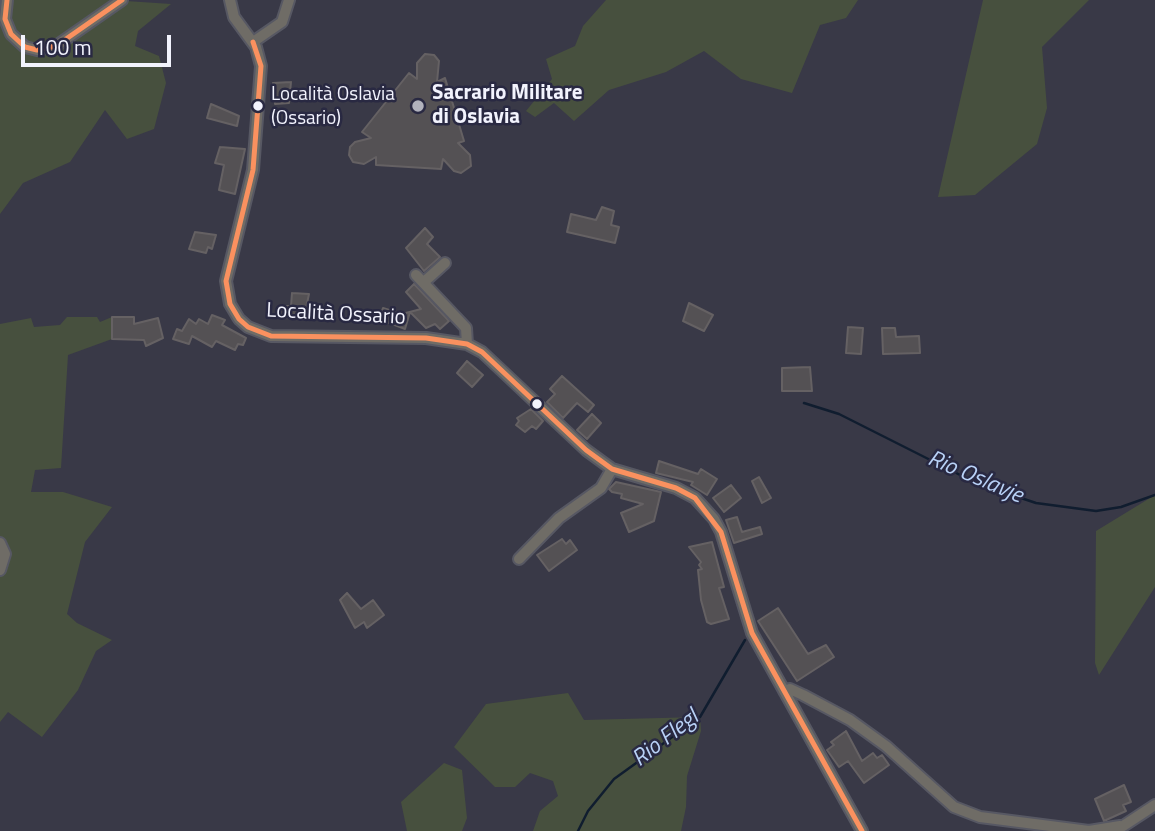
<!DOCTYPE html>
<meta charset="utf-8">
<style>
body{margin:0}
#map{position:relative;width:1155px;height:831px;overflow:hidden;background:#393947;font-family:"Titillium Web",sans-serif}
canvas{display:block}
.scale{position:absolute;left:21px;top:35px;width:150px;height:32px;box-sizing:border-box;border:4px solid #f2f3fd;border-top:0;padding-left:9px;font-size:21px;line-height:24px;white-space:nowrap;color:#f2f3fd;-webkit-text-stroke:5px #292942;paint-order:stroke}
</style>
<div id="map">
<canvas width="1155" height="831"></canvas>
<div class="scale">100 m</div>
</div>
<script>
const c = document.querySelector('canvas').getContext('2d');
c.lineJoin = 'round';
function fill(path, color) { c.fillStyle = color; c.fill(path, 'evenodd'); }
const shape = rows => new Path2D(rows.map(r => 'M' + r).join(''));
function trace(path, color, width, dash) { c.strokeStyle = color; c.lineWidth = width; c.lineCap = dash ? 'butt' : 'round'; c.setLineDash(dash || []); c.stroke(path); }
function write(font, color, halo, rows, align = 'center') {
  c.font = font + ' "Titillium Web",sans-serif'; c.lineWidth = 5; c.setLineDash([]); c.textBaseline = 'middle'; c.strokeStyle = halo; c.fillStyle = color; for (const [text, x, y, turn = 0] of rows) {
    c.save(); c.translate(x, y); c.rotate((+turn || 0) * Math.PI / 180); c.textAlign = isNaN(turn) ? turn : align; if (halo) c.strokeText(text, 0, 0); c.fillText(text, 0, 0); c.restore();
  }
}
const green = shape([
 [0,0,111,0,171,4,138,31,135,46,159,56,166,83,154,129,127,139,105,110,70,162,23,183,0,214],
 [606,0,858,0,846,18,820,25,792,93,741,79,704,51,666,72,609,90,574,121,554,103,535,117,526,111,552,79,546,59,575,46,583,26],
 [983,0,1089,0,1042,47,1047,108,1037,144,975,195,938,197],
 [67,317,97,317,100,322,112,317,112,339,68,355,61,468,35,470,31,492,63,492,112,507,85,542,67,614,77,623,112,640,96,651,78,690,42,737,8,712,0,722,0,324,31,318,34,327,60,325],
 [1155,495,1155,587,1099,675,1095,663,1096,531],
 [568,693,584,720,700,717,701,731,687,776,686,807,681,831,533,831,540,811,558,796,553,781,530,773,515,787,495,787,454,747,486,704],
 [444,763,462,770,467,818,462,831,407,831,401,802]
]);
const stream = shape([
 [804,403,839,414,976,483,1036,503,1096,511,1121,507,1155,495],
 [578,831,588,811,614,779,700,717,745,640]
]);
const building = shape([
 [425,54,434,55,439,61,437,82,445,78,464,141,458,143,470,155,471,166,461,173,454,171,443,159,441,169,376,165,376,157,364,164,353,162,349,155,350,147,355,142,371,138,362,132,409,73,417,79,417,63,425,54],
 [291,82,289,103,275,104,273,83,291,82],
 [211,104,239,116,237,126,207,118,211,104],
 [220,147,245,149,235,194,219,190,224,165,215,163,220,147],
 [602,207,614,211,611,225,619,227,615,243,567,232,571,214,596,220,602,207],
 [425,228,433,237,427,244,440,257,424,271,406,248,425,228],
 [195,232,216,235,212,249,208,247,206,253,189,249,195,232],
 [414,284,449,321,440,329,435,324,426,328,410,312,405,329,379,319,383,308,402,314,421,309,406,292,414,284],
 [292,293,309,294,304,318,280,317,281,306,291,306,292,293],
 [689,303,713,315,704,331,683,321,689,303],
 [212,315,225,320,222,325,246,338,243,345,238,344,235,350,216,341,212,347,192,336,189,344,173,339,177,329,182,331,189,319,196,324,199,319,208,324,212,315],
 [112,317,134,317,134,324,158,318,163,338,146,346,144,340,112,339,112,317],
 [848,327,863,328,861,354,846,353,848,327],
 [882,328,895,328,896,337,919,336,920,353,883,354,882,328],
 [467,361,483,375,472,387,457,373,467,361],
 [810,367,812,391,782,391,782,368,810,367],
 [562,376,594,405,588,412,577,403,563,418,547,402,555,394,550,389,562,376],
 [531,409,543,421,536,429,532,426,525,432,516,425,519,421,517,418,531,409],
 [592,414,601,423,587,439,577,430,592,414],
 [659,461,698,474,701,469,717,479,707,495,691,485,693,482,656,473,659,461],
 [759,477,771,498,762,503,752,481,759,477],
 [616,482,661,492,654,521,629,532,621,513,643,504,621,498,622,494,612,492,609,489,616,482],
 [731,485,741,498,724,512,713,498,731,485],
 [737,517,742,532,760,527,762,534,734,543,726,520,737,517],
 [562,539,566,544,570,540,577,550,549,571,537,555,562,539],
 [712,542,724,587,719,588,729,619,711,624,707,622,701,600,698,570,702,569,699,565,701,562,689,547,712,542],
 [347,593,361,609,373,600,384,615,367,628,364,622,355,628,340,600,347,593],
 [778,608,808,654,826,645,834,657,797,681,758,621,778,608],
 [846,731,862,761,873,753,877,758,882,755,889,765,864,783,848,761,839,767,827,750,834,745,831,742,846,731],
 [1124,785,1131,802,1123,805,1126,811,1104,821,1095,799,1124,785]
]);
const minor = shape([
 [7,0,5,19,11,34,25,47,37,50,56,46,122,0],
 [230,0,234,17,256,47,261,66,253,170,226,281,230,304,239,319,248,327,271,336,426,338,467,344,482,352,586,450,612,469,676,488,695,498,714,519,721,532,752,633,862,831],
 [253,42,282,22,289,0],
 [416,275,466,328,467,344],
 [424,282,445,263],
 [0,543,5,554,0,570],
 [519,559,559,518,601,488,612,469],
 [784,691,790,689,803,695,850,720,886,746,954,807,980,817,1089,831,1120,826],
 [1117,830,1155,805]
]);
const bus1 = shape([
 [7,0,5,19,11,34,25,47,37,50,56,46,122,0],
 [253,42,261,66,253,170,226,281,230,304,239,319,248,327,271,336,426,338,467,344,482,352,586,450,612,469,676,488,695,498,721,532,752,633,862,831]
]);
const markers = [
 [258,106,6,"#f2f3fd"],
 [418,106,7,"#b1b2bd"],
 [537,404,6,"#f2f3fd"]
];
const busNames = [
 ["Località Oslavia",271,95],
 ["(Ossario)",271,119]
];
const poiNames = [
 ["Sacrario Militare",432,94],
 ["di Oslavia",432,118]
];
const streetNames = [
 ["Località Ossario",336,315,3]
];
const waterNames = [
 ["Rio Oslavje",975,478,23],
 ["Rio Flegl",666,739,-38]
];
fill(green, '#47503e');
trace(stream, '#101d2f', 2.5);
fill(building, '#545154');
trace(building, '#656163', 2);
trace(minor, '#575863', 14);
trace(minor, '#6f6c66', 10);
trace(bus1, '#fa915f', 5);
for (const [x, y, r, color] of markers) { const dot = new Path2D(); dot.arc(x, y, r, 0, 2 * Math.PI); c.fillStyle = color; c.fill(dot); trace(dot, '#292942', 2.5); }
write('19px', '#f2f3fd', '#292942', busNames, 'left');
write('bold 21px', '#f2f3fd', '#292942', poiNames, 'left');
write('21px', '#f2f3fd', '#292942', streetNames);
write('italic 23px', '#b8d1f6', '#292942', waterNames);
</script>
